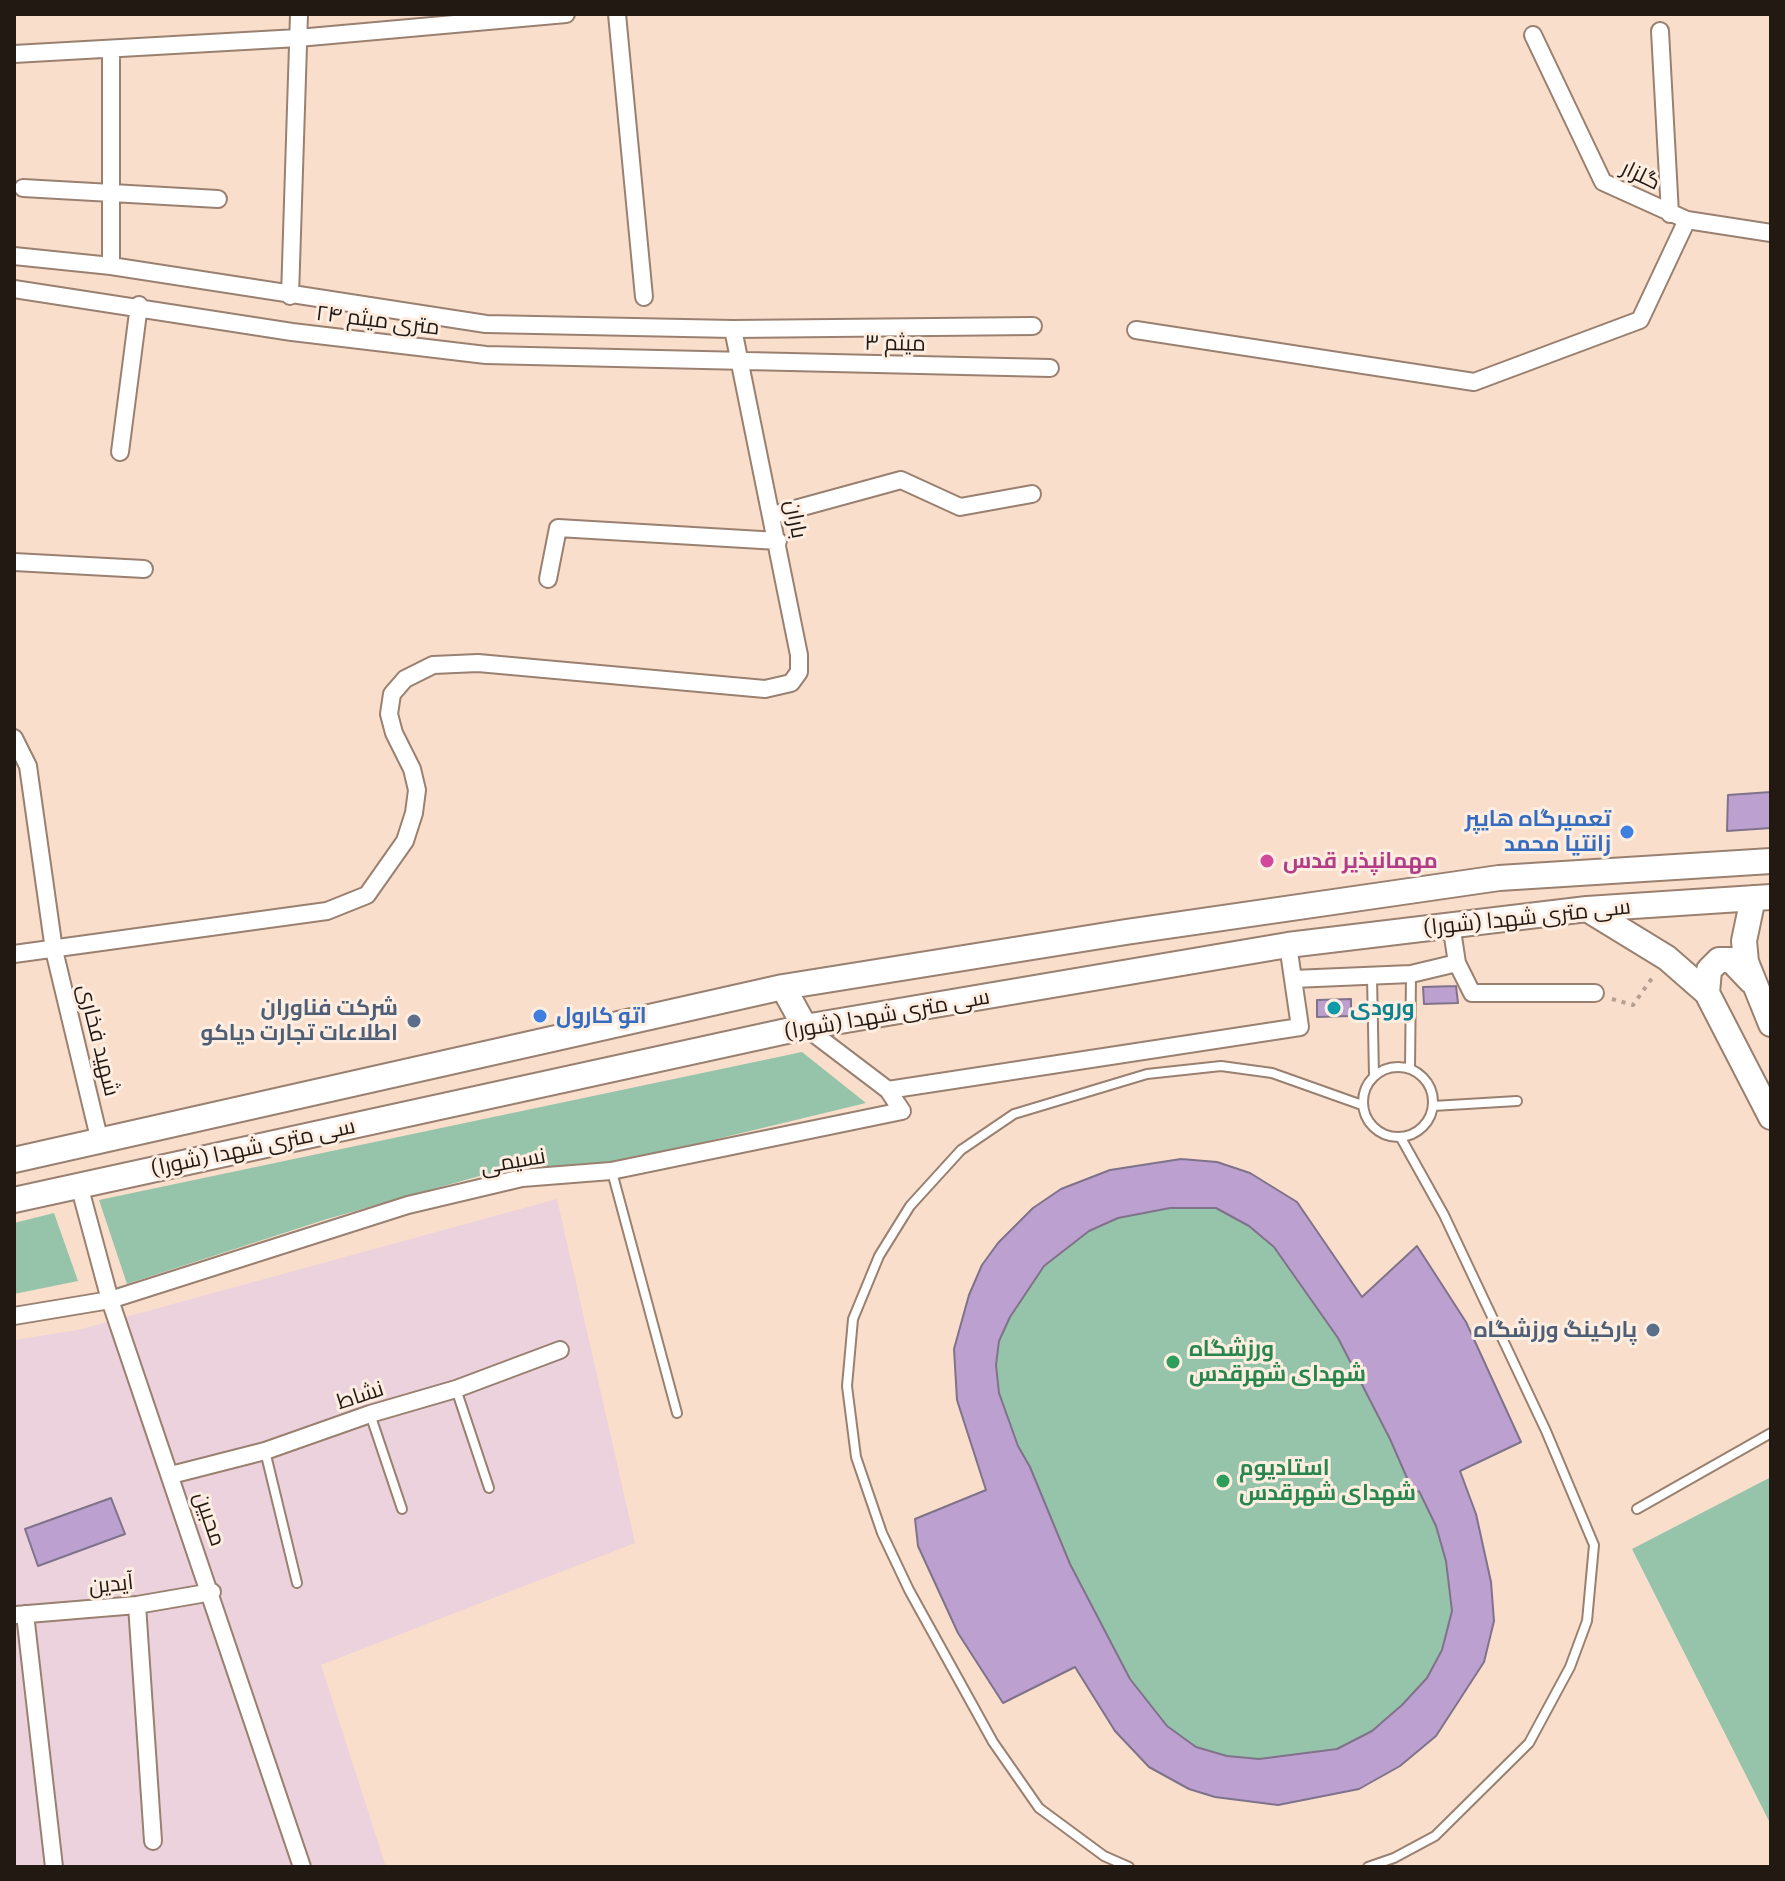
<!DOCTYPE html>
<meta charset="utf-8">
<style>
body{margin:0}
#map{position:relative;width:1785px;height:1881px;overflow:hidden;background:#f9decb;font-family:"Exo 2",sans-serif}
canvas{display:block}
.frame{position:absolute;inset:0;border:16px solid #231913;pointer-events:none}
</style>
<div id="map">
<canvas width="1785" height="1881"></canvas>
<div class="frame"></div>
</div>
<script>
const c = document.querySelector('canvas').getContext('2d');
c.lineJoin = 'round';
function fill(path, color) { c.fillStyle = color; c.fill(path, 'evenodd'); }
const shape = rows => new Path2D(rows.map(r => 'M' + r).join(''));
function trace(path, color, width, dash) { c.strokeStyle = color; c.lineWidth = width; c.lineCap = dash ? 'butt' : 'round'; c.setLineDash(dash || []); c.stroke(path); }
function write(font, color, halo, rows, align = 'center') {
  c.font = font + ' "Exo 2",Cairo,sans-serif'; c.lineWidth = 6; c.setLineDash([]); c.textBaseline = 'middle'; c.strokeStyle = halo; c.fillStyle = color; for (const [text, x, y, turn = 0] of rows) {
    c.save(); c.translate(x, y); c.rotate((+turn || 0) * Math.PI / 180); c.textAlign = isNaN(turn) ? turn : align; if (halo) c.strokeText(text, 0, 0); c.fillText(text, 0, 0); c.restore();
  }
}
const industrial = shape([
 [557,1199,635,1543,321,1665,386,1867,14,1867,14,1340,78,1330]
]);
const green = shape([
 [802,1052,866,1103,634,1159,483,1175,327,1219,127,1284,99,1200],
 [1181,1159,1213,1162,1250,1173,1297,1202,1362,1296,1417,1246,1465,1322,1521,1442,1459,1472,1476,1514,1491,1582,1494,1621,1484,1662,1436,1736,1400,1766,1359,1789,1278,1805,1215,1797,1189,1789,1149,1767,1115,1731,1075,1667,1003,1703,958,1633,918,1546,915,1519,987,1489,957,1400,954,1349,972,1289,998,1243,1033,1208,1061,1189,1110,1170],
 [54,1213,78,1281,14,1294,14,1223],
 [1771,1477,1771,1825,1632,1549]
]);
const building = shape([
 [1771,792,1771,828,1727,831,1728,795,1771,792],
 [1456,986,1458,1003,1424,1004,1423,987,1456,986],
 [1351,999,1351,1016,1317,1017,1317,1000,1351,999],
 [1181,1159,1217,1162,1250,1173,1297,1202,1362,1297,1417,1246,1466,1322,1521,1442,1460,1471,1476,1514,1491,1582,1494,1621,1484,1662,1436,1736,1400,1766,1359,1789,1278,1805,1215,1797,1189,1789,1149,1767,1115,1731,1075,1667,1003,1703,958,1633,918,1546,915,1519,986,1490,957,1400,954,1349,969,1295,982,1265,998,1243,1033,1208,1061,1189,1110,1170,1181,1159],
 [1170,1208,1216,1208,1249,1226,1274,1247,1338,1338,1390,1439,1414,1494,1419,1491,1436,1526,1446,1561,1452,1611,1442,1650,1427,1678,1402,1705,1372,1731,1337,1749,1259,1759,1227,1756,1196,1747,1167,1726,1130,1679,1070,1564,1030,1467,1018,1446,999,1393,996,1365,999,1341,1010,1317,1044,1266,1089,1231,1118,1218,1170,1208],
 [111,1498,125,1534,38,1566,25,1529,111,1498]
]);
const path = shape([
 [1612,999,1633,1005,1655,974]
]);
const lane = shape([
 [1372,977,1374,1076],
 '1363 1102a35 35 0 1 1 70 0a35 35 0 1 1-70 0Z',
 [1410,1069,1411,974],
 [1433,1106,1517,1101],
 [612,1172,677,1413],
 [456,1389,489,1488],
 [370,1414,402,1509],
 [265,1451,297,1583],
 [1637,1509,1771,1433],
 [1129,1867,1104,1856,1039,1808,993,1742,909,1590,882,1533,856,1457,847,1386,853,1319,879,1256,910,1206,961,1150,1014,1114,1147,1074,1221,1066,1272,1073,1362,1105],
 [1368,1867,1394,1858,1435,1836,1529,1743,1570,1667,1587,1621,1594,1545,1546,1431,1444,1215,1401,1138]
]);
const street = shape([
 [617,14,644,297],
 [1660,31,1670,214],
 [1533,35,1603,182,1687,220,1771,233],
 [14,54,298,38,566,14],
 [23,188,218,199],
 [14,256,111,266,486,324,733,329,1033,326],
 [111,266,111,49],
 [14,289,292,332,486,355,1050,368],
 [290,296,299,14],
 [1136,330,1474,382,1640,320,1687,220],
 [120,452,139,305],
 [773,515,901,480,960,507,1032,494],
 [14,562,144,569],
 [548,579,558,528,778,541],
 [14,738,28,766,54,950,100,1142],
 [1451,924,1457,963,1472,993,1595,993],
 [14,954,327,911,367,895,405,841,414,813,417,790,412,769,394,733,389,714,392,694,405,679,433,665,478,663,765,689,791,683,799,672,799,655,733,329],
 [1293,979,1411,974,1457,963],
 [888,1090,1300,1027,1288,945],
 [79,1185,110,1300,302,1867],
 [14,1316,110,1300,408,1205,522,1178,611,1171,902,1111,888,1090,805,1027],
 [171,1475,265,1451,370,1414,456,1389,560,1350],
 [137,1605,153,1841],
 [25,1614,54,1867],
 [16,1615,137,1605,212,1592]
]);
const secondary = shape([
 [1753,898,1744,941,1746,962,1771,1024],
 [1587,909,1667,958,1707,993,1771,1117],
 [783,987,805,1027],
 [1707,993,1709,970,1719,960,1731,960,1751,981],
 [14,1160,783,987,1126,932,1499,878,1771,861],
 [14,1200,805,1027,1288,945,1587,909,1771,897]
]);
const markers = [
 [1627,832,8,"#3f7fe0"],
 [1267,861,8,"#d1479c"],
 [1334,1008,8,"#0f9aa8"],
 [540,1016,8,"#3f7fe0"],
 [414,1021,8,"#5c6f8a"],
 [1653,1330,8,"#5c6f8a"],
 [1173,1362,8,"#2e9e5b"],
 [1223,1481,8,"#2e9e5b"]
];
const streetNames = [
 ["گلزار",1641,175,26],
 ["۲۴ متری میثم",378,320,7],
 ["میثم ۳",895,343,1],
 ["باران",796,519,79],
 ["سی متری شهدا (شورا)",1527,917,-6],
 ["سی متری شهدا (شورا)",887,1014,-10],
 ["شهید فخاری",99,1040,76],
 ["سی متری شهدا (شورا)",253,1147,-12],
 ["نسیمی",513,1161,-10],
 ["نشاط",360,1395,-18],
 ["محبین",210,1519,71],
 ["آیدین",111,1584,-6]
];
const shopNames = [
 ["تعمیرگاه هایپر",1611,819],
 ["زانتیا محمد",1611,844],
 ["اتو کارول",556,1016,"left"]
];
const hotelNames = [
 ["مهمانپذیر قدس",1283,861]
];
const serviceNames = [
 ["شرکت فناوران",398,1008],
 ["اطلاعات تجارت دیاکو",398,1033],
 ["پارکینگ ورزشگاه",1637,1330]
];
const cultureNames = [
 ["ورودی",1350,1008]
];
const leisureNames = [
 ["ورزشگاه",1189,1349],
 ["شهدای شهرقدس",1189,1374],
 ["استادیوم",1239,1468],
 ["شهدای شهرقدس",1239,1493]
];
fill(industrial, '#ebd2dc');
fill(green, '#96c4ab');
fill(building, '#bca1d0');
trace(building, '#7f728a', 2);
trace(lane, '#998070', 12);
trace(street, '#998070', 20);
trace(secondary, '#998070', 28);
trace(path, '#b59f90', 4, [4, 6]);
trace(lane, '#fff', 8);
trace(street, '#fff', 16);
trace(secondary, '#fff', 24);
for (const [x, y, r, color] of markers) { const dot = new Path2D(); dot.arc(x, y, r, 0, 2 * Math.PI); c.fillStyle = color; c.fill(dot); trace(dot, '#feeee2', 3); }
write('22px', '#231913', '#feeee2', streetNames);
write('bold 22px', '#366cbe', '#feeee2', shopNames, 'right');
write('bold 22px', '#b23c85', '#feeee2', hotelNames, 'left');
write('bold 22px', '#4e5e75', '#feeee2', serviceNames, 'right');
write('bold 22px', '#0d838f', '#feeee2', cultureNames, 'left');
write('bold 22px', '#27864d', '#feeee2', leisureNames, 'left');
</script>
